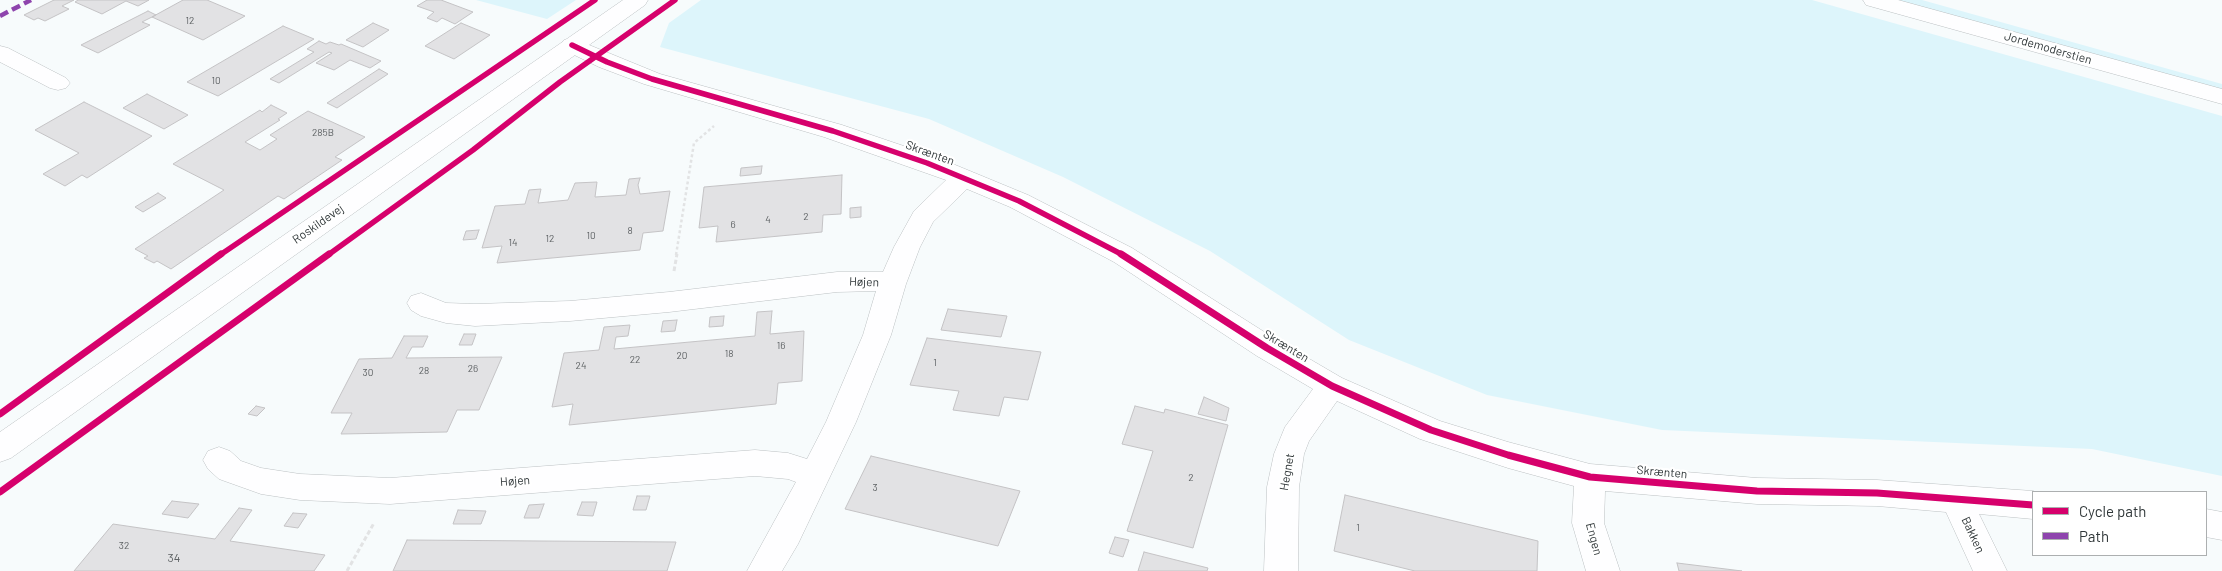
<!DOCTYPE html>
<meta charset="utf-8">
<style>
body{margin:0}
#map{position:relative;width:2222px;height:571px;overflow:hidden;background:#f7fbfc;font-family:Barlow,sans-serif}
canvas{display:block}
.legend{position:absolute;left:2032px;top:491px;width:175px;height:65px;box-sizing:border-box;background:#fff;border:1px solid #acafb0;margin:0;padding:6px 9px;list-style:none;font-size:15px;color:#303739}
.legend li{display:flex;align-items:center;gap:10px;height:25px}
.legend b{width:25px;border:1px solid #acafb0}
</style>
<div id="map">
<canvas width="2222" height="571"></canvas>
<ul class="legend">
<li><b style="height:6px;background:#d6006c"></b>Cycle path</li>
<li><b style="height:6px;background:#8e44ad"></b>Path</li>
</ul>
</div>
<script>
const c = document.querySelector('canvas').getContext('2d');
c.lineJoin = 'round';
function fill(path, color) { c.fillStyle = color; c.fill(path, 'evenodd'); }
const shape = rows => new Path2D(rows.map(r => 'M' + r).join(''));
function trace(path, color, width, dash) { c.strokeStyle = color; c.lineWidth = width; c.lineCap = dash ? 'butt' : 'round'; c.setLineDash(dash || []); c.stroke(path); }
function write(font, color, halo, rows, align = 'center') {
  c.font = font + ' Barlow,sans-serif'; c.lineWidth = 4.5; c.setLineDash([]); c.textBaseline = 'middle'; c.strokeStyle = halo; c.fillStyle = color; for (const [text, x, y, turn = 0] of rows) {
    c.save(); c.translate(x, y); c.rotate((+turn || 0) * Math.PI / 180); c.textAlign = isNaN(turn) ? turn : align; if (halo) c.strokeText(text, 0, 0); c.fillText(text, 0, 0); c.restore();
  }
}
const green = shape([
 [476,0,576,0,547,19],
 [701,0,1812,0,2222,116,2222,476,2092,449,1662,430,1487,395,1349,340,1210,251,1063,177,929,119,660,47,669,23],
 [1894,0,1922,0,2222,84,2222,90]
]);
const building = shape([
 [54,0,74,0,62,6,69,9,45,21,38,18,34,20,24,15,54,0],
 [78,0,149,0,138,6,126,1,102,14,75,2,78,0],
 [183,0,207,0,245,16,203,40,152,17,183,0],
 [427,0,441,0,473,12,455,24,442,18,437,22,427,18,434,12,417,6,427,0],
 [148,11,156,15,142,22,150,25,98,53,81,45,148,11],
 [373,23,389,30,363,47,346,40,373,23],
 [461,23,490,35,454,59,425,46,461,23],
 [283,26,314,39,218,96,187,82,283,26],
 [319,41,326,44,330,42,339,45,341,44,381,61,370,68,350,60,334,70,316,63,332,53,329,52,279,83,270,79,314,52,307,49,319,41],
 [379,69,388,74,337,108,327,103,379,69],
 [147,94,188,115,164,129,123,108,147,94],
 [84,102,152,136,87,178,82,175,65,186,43,174,79,153,35,130,84,102],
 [271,105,287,113,278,119,280,120,245,142,260,150,277,139,270,135,308,111,365,137,335,157,342,160,284,199,278,196,171,269,157,261,154,263,144,258,148,256,135,249,224,190,173,164,260,110,262,112,271,105],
 [762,166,761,174,740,176,741,168,762,166],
 [842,175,841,214,823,215,822,232,716,242,718,226,699,228,704,187,842,175],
 [640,178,638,185,640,194,670,191,663,231,643,233,640,250,497,263,502,246,482,248,495,206,525,204,529,190,541,189,538,203,568,200,575,183,597,182,595,197,626,195,629,179,640,178],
 [158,193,166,198,143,212,135,207,158,193],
 [861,207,861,217,850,218,850,208,861,207],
 [479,230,476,239,463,240,466,231,479,230],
 [948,309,1007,316,1001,337,941,330,948,309],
 [772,311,770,334,804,331,802,381,778,383,776,404,569,425,573,404,552,407,564,353,599,350,604,327,630,325,628,336,616,337,614,349,755,336,757,312,772,311],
 [724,316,723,326,709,327,710,317,724,316],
 [677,320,675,331,661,332,663,321,677,320],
 [464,334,476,334,472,345,459,345,464,334],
 [404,336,428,336,423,347,412,347,406,358,502,357,479,410,457,410,447,432,341,434,352,413,331,413,359,359,392,358,404,336],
 [927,338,1041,352,1028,400,1004,397,999,416,953,410,959,391,910,385,927,338],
 [1204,397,1229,408,1226,421,1198,414,1204,397],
 [256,406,265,408,257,416,248,414,256,406],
 [1135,406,1164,413,1165,409,1228,425,1193,548,1127,531,1153,451,1122,444,1135,406],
 [871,456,1020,491,998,546,845,509,871,456],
 [1345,495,1538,541,1537,571,1415,571,1334,551,1345,495],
 [637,496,650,496,646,510,633,510,637,496],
 [172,501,199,504,188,518,162,514,172,501],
 [582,502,597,502,593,516,577,515,582,502],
 [544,504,539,518,524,518,529,505,544,504],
 [239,508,252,510,230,541,325,555,314,571,74,571,113,524,215,539,239,508],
 [458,510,486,511,481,524,453,524,458,510],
 [293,513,307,514,298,528,284,526,293,513],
 [1115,537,1129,540,1123,557,1109,553,1115,537],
 [407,540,676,542,667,571,393,571,407,540],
 [1144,552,1208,568,1207,571,1138,571,1144,552],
 [1677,563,1742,571,1679,571,1677,563]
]);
const pathFar1 = shape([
 [676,255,694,143,714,126]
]);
const path = shape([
 [674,271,677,254],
 [347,571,374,523]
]);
const street = shape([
 [1863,0,1898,0,2222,89,2222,104,1866,5,1863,0],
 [572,38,660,74,842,125,936,157,1028,195,1132,248,1277,340,1342,378,1440,421,1508,442,1590,464,1757,478,1877,480,2033,491,2036,492,2033,492,2033,519,1979,514,2007,571,1973,571,1946,512,1877,506,1757,504,1605,491,1604,523,1620,571,1586,571,1572,523,1574,486,1508,468,1420,439,1337,401,1309,441,1304,454,1299,487,1298,571,1264,571,1267,487,1274,454,1285,427,1313,389,1257,356,1114,262,1010,207,967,189,933,222,920,247,906,284,891,335,856,422,798,544,782,571,747,571,796,482,788,479,755,476,390,504,300,500,261,494,219,479,208,469,203,460,208,451,219,447,230,451,241,461,261,468,300,474,390,478,755,450,788,453,807,459,826,422,863,335,876,291,837,292,669,312,570,321,475,326,446,323,421,316,411,310,407,303,411,296,421,293,446,303,475,304,570,301,669,292,837,272,883,272,894,247,914,211,946,180,824,137,644,84,599,67,564,50,561,45,564,40,572,38],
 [0,46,8,48,66,78,70,83,66,88,58,90,50,88,0,62,0,46],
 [2206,509,2222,512,2222,540,2206,537,2206,509]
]);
const secondary = shape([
 [623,0,648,0,645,5,11,458,0,462,0,432,623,0]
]);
const quiet = shape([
 [0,16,31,0]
]);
const cyclewayFar1 = shape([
 [572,45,607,62,652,79,833,131,927,163,1019,201,1123,255],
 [220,255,595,0],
 [328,255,473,150,560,82,675,0]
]);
const cycleway = shape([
 [1121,254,1267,348,1332,386,1431,430,1508,455,1590,477,1757,491,1877,493,2033,505],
 [0,414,221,254],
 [0,492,329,254]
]);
const numberNames = [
 ["12",190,21],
 ["10",216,81],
 ["285B",323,133],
 ["2",806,217],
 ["4",768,220],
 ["6",733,225],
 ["8",630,231],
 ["10",591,236],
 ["12",550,239],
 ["14",513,243],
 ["16",781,346],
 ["18",729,354],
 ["20",682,356],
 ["22",635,360],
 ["1",935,363],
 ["24",581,366],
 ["26",473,369],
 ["28",424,371],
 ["30",368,373],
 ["2",1191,478],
 ["3",875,488],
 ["1",1358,528],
 ["32",124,546]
];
const streetNames = [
 ["Jordemoderstien",2048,48,16],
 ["Skrænten",930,153,20],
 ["Roskildevej",318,224,-35],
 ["Højen",864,282,2],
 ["Skrænten",1286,346,31],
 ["Hegnet",1287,472,-80],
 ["Skrænten",1662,472,5],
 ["Højen",515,481,-4],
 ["Bakken",1973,535,65],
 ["Engen",1594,539,75]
];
const nearNumbernames = [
 ["34",174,558]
];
fill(green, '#ddf5fb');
fill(building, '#e2e2e4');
trace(building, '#c4c3c5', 1);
trace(street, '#bcc1c3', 1);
trace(secondary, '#bcc1c3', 1);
trace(pathFar1, '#e2e3e4', 2.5, [3, 2.5]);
trace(path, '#e2e3e4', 3, [4.5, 2.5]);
fill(street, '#fefeff');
fill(secondary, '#fefeff');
trace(quiet, '#8e44ad', 4.5, [9, 4.5]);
trace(cyclewayFar1, '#d6006c', 5.5);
trace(cycleway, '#d6006c', 7);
write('10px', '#5e6264', null, numberNames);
write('12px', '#303739', '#fff', streetNames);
write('12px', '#5e6264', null, nearNumbernames);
</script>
